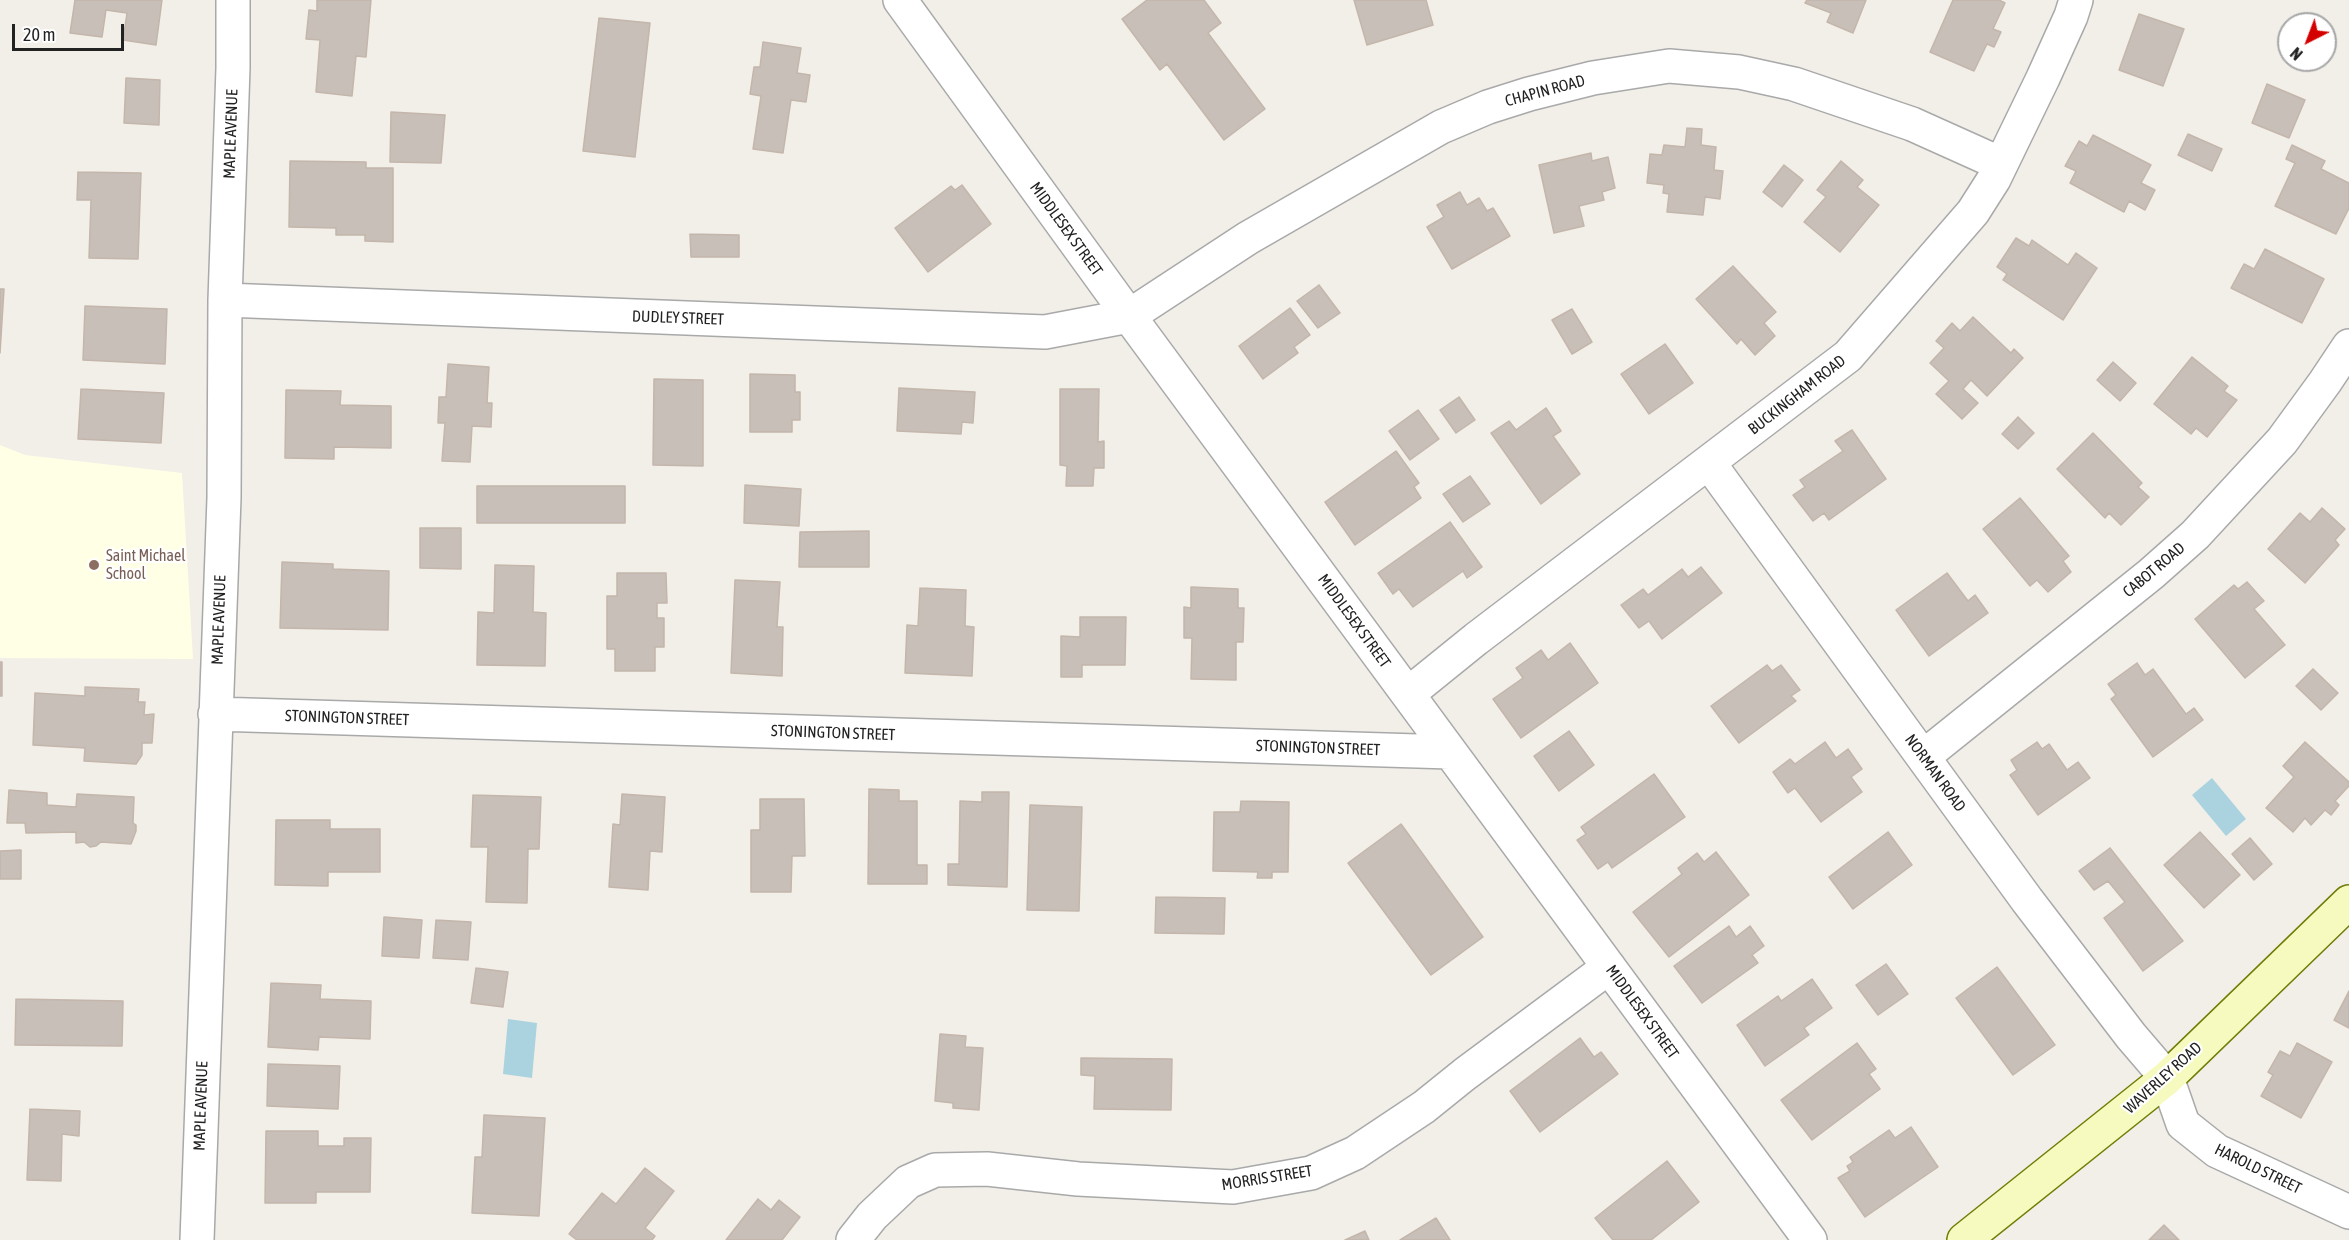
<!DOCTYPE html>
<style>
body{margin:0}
#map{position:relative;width:2349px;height:1240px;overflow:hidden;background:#f2efe9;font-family:"Asap Condensed",sans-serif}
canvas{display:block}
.north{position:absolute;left:2277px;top:12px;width:60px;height:60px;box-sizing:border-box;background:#fff;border:2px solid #a7a7a7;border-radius:50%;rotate:222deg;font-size:16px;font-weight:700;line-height:24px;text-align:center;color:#222}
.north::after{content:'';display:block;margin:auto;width:21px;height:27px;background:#d40000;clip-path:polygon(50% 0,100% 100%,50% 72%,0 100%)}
.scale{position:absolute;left:12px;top:24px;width:112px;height:27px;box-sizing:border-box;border:3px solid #222;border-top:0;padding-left:8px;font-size:18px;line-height:21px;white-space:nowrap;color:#222;-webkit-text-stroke:4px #fff;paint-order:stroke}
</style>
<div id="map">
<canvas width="2349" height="1240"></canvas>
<div class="north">N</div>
<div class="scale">20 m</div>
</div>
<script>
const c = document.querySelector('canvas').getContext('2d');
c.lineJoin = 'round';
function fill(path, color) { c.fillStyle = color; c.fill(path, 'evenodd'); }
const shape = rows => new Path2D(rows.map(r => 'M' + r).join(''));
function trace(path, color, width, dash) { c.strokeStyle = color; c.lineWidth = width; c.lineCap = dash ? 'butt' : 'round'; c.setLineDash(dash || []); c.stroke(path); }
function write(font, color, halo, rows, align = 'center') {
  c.font = font + ' "Asap Condensed",sans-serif'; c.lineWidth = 4.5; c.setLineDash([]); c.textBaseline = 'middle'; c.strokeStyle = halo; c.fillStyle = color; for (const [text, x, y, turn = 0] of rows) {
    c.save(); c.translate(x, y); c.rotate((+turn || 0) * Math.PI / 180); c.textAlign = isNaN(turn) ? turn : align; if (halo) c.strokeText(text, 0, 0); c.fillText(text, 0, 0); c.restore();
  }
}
const education = shape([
 [0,445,25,455,182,473,193,659,0,658]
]);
const water = shape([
 [2212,778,2246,819,2226,836,2192,795],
 [508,1019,537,1023,532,1078,503,1074]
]);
const building = shape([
 [75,0,162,0,156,45,123,40,127,13,106,10,102,37,70,33,75,0],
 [317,0,371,0,366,57,356,56,352,96,316,92,320,40,306,39,309,10,317,11,317,0],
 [1147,0,1204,0,1221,23,1208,33,1265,109,1224,140,1167,64,1160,70,1122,19,1147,0],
 [1354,0,1426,0,1433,25,1367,45,1354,0],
 [1807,0,1866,0,1853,33,1827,22,1831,13,1805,3,1807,0],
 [1953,0,1999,0,2005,3,1993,29,2001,32,1994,47,1987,44,1974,71,1930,52,1953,0],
 [2139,14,2184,29,2163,86,2119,70,2139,14],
 [599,18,650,23,635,157,583,151,599,18],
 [763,42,801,48,797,73,810,75,806,102,791,100,783,153,753,149,761,96,750,94,754,67,760,67,763,42],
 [126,78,160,80,159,125,124,123,126,78],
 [2267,84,2305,100,2289,138,2252,123,2267,84],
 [391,112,445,115,441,163,390,162,391,112],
 [1687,128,1702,129,1701,145,1716,147,1714,170,1723,171,1720,199,1705,197,1703,215,1667,212,1669,194,1663,193,1664,185,1647,183,1650,154,1662,155,1664,145,1685,147,1687,128],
 [2188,134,2222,149,2212,171,2178,155,2188,134],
 [2093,135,2151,165,2141,183,2155,190,2145,210,2129,201,2124,212,2070,183,2076,171,2065,166,2079,141,2087,146,2093,135],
 [2292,145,2325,161,2321,169,2349,183,2349,208,2336,234,2275,206,2295,163,2286,159,2292,145],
 [1591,153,1592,161,1608,157,1615,188,1602,192,1604,200,1579,206,1584,226,1554,233,1539,165,1591,153],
 [290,161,366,162,366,168,393,168,393,242,365,241,365,235,336,235,336,228,289,227,290,161],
 [1841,161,1863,180,1857,187,1879,205,1840,252,1804,222,1826,197,1817,190,1841,161],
 [1784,165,1803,180,1782,207,1763,192,1784,165],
 [78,172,141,173,138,259,89,258,91,200,77,200,78,172],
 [962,185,991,224,928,272,895,228,951,186,955,190,962,185],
 [1460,192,1467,205,1479,198,1487,211,1493,208,1510,236,1452,269,1427,227,1444,217,1437,205,1460,192],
 [690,234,739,235,739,257,691,257,690,234],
 [2016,238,2029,246,2032,240,2068,265,2076,253,2097,268,2063,320,2003,280,2007,274,1997,267,2016,238],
 [2265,249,2324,279,2302,323,2231,288,2244,264,2254,269,2265,249],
 [1733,266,1776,312,1764,323,1775,336,1755,355,1741,339,1737,344,1696,299,1733,266],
 [1319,285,1340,313,1318,328,1297,301,1319,285],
 [0,289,4,289,0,353,0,289],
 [85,306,167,309,165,364,83,360,85,306],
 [1290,308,1310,335,1294,347,1298,353,1263,379,1239,346,1290,308],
 [1572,309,1592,342,1572,354,1552,320,1572,309],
 [1973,317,2011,353,2014,349,2023,358,1987,396,1971,380,1963,389,1978,403,1962,419,1936,394,1949,381,1930,363,1944,348,1936,341,1952,323,1960,331,1973,317],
 [1665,344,1693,383,1649,414,1621,374,1665,344],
 [2192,357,2228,386,2224,391,2237,400,2207,437,2196,428,2191,434,2154,404,2192,357],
 [2113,362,2136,383,2120,401,2097,380,2113,362],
 [448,364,489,367,487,403,492,403,491,427,472,426,470,462,442,461,445,423,438,423,439,397,446,397,448,364],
 [750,374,795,375,795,392,800,392,800,420,792,420,792,432,750,432,750,374],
 [654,379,703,380,703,466,653,465,654,379],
 [899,388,975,392,973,423,962,422,961,434,897,431,899,388],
 [81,389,164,393,161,443,78,439,81,389],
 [1060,389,1099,389,1098,442,1104,441,1104,468,1094,468,1093,486,1066,486,1067,466,1060,465,1060,389],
 [286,390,341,391,340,405,391,406,391,448,334,447,334,459,285,458,286,390],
 [1459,397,1475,420,1456,433,1440,410,1459,397],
 [1546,408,1561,431,1553,436,1580,474,1541,504,1491,433,1509,421,1516,430,1546,408],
 [1418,410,1439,439,1410,460,1389,431,1418,410],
 [2018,417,2034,433,2018,449,2002,434,2018,417],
 [1852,430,1886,479,1829,520,1824,513,1813,521,1793,495,1805,487,1800,480,1843,451,1835,441,1852,430],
 [2093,433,2142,483,2138,487,2149,497,2121,525,2109,513,2105,518,2057,469,2093,433],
 [1396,451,1419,483,1414,487,1421,498,1355,545,1325,502,1396,451],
 [1470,476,1490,504,1463,522,1443,494,1470,476],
 [745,485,801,489,799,526,744,523,745,485],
 [477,486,625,486,625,523,477,523,477,486],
 [2020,498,2069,556,2063,561,2071,572,2048,592,2037,580,2030,586,1983,529,2020,498],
 [2322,508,2345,529,2335,540,2339,545,2305,583,2268,549,2300,513,2310,522,2322,508],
 [1450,522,1482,567,1467,578,1463,571,1413,607,1399,589,1393,594,1378,573,1450,522],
 [420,528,461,528,461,569,420,568,420,528],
 [869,531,869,567,799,567,800,532,869,531],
 [282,562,333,564,333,569,389,571,388,630,280,628,282,562],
 [495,565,534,566,533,612,546,613,545,666,477,665,478,612,494,613,495,565],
 [1701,567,1722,593,1662,639,1649,621,1639,628,1621,605,1643,589,1648,595,1682,569,1688,577,1701,567],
 [617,573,666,573,667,603,657,603,657,618,664,618,664,647,655,647,655,671,615,671,615,649,607,649,607,596,617,596,617,573],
 [1947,573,1968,601,1975,595,1988,613,1929,656,1896,610,1947,573],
 [735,580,780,582,777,627,783,627,782,676,731,673,735,580],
 [2247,582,2264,601,2254,609,2285,645,2245,678,2195,619,2234,585,2238,589,2247,582],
 [1191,587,1238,589,1238,608,1244,608,1243,642,1236,642,1236,680,1191,679,1192,638,1184,638,1184,607,1191,608,1191,587],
 [920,588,966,590,965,626,974,627,972,676,905,673,907,625,918,626,920,588],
 [1080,617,1126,617,1125,665,1082,665,1082,677,1061,677,1061,636,1080,637,1080,617],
 [1570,643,1598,683,1521,738,1493,699,1523,678,1516,668,1541,650,1548,660,1570,643],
 [0,662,2,662,2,696,0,696,0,662],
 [2137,663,2145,675,2153,669,2186,714,2194,708,2203,720,2153,757,2111,699,2116,695,2108,684,2137,663],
 [1767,665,1772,671,1781,665,1800,690,1791,696,1796,701,1739,743,1711,706,1767,665],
 [2313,669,2338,693,2321,710,2296,686,2313,669],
 [85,687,139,689,138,702,145,702,144,715,154,714,152,743,142,743,142,755,136,764,84,761,85,748,33,745,35,693,85,696,85,687],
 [1569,731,1594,765,1559,791,1534,756,1569,731],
 [1825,742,1836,758,1848,749,1862,769,1851,777,1862,792,1821,822,1795,788,1788,793,1773,772,1790,759,1795,764,1825,742],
 [2037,742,2042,749,2049,744,2067,770,2078,762,2090,778,2038,815,2010,775,2017,770,2011,760,2037,742],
 [2305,742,2349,782,2349,786,2335,801,2339,805,2331,815,2325,810,2311,825,2305,818,2293,832,2266,808,2294,777,2283,766,2305,742],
 [1654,774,1685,817,1612,868,1608,862,1598,869,1577,840,1586,834,1581,827,1654,774],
 [869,789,899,790,899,801,917,801,917,865,927,865,927,884,868,884,869,789],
 [9,790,47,793,47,805,76,807,77,794,134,797,133,823,136,825,136,831,131,844,101,842,96,846,90,847,84,842,76,843,76,832,26,833,25,823,7,823,9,790],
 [982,792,1009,792,1007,887,948,885,948,864,959,864,960,801,982,802,982,792],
 [622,794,665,797,662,852,650,851,648,890,609,887,613,824,620,825,622,794],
 [473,795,541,797,539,849,528,849,527,903,486,902,488,847,471,847,473,795],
 [760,799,804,799,805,856,792,856,791,892,751,892,751,830,760,830,760,799],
 [1241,801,1289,802,1288,872,1272,872,1272,878,1257,878,1258,872,1213,871,1214,812,1240,812,1241,801],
 [1030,805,1082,807,1079,911,1027,910,1030,805],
 [276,820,330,820,330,829,380,829,380,872,328,872,328,886,275,885,276,820],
 [1401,824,1483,937,1431,975,1348,863,1401,824],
 [1888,832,1912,865,1853,909,1829,877,1888,832],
 [2200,832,2240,875,2204,908,2164,865,2200,832],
 [2250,838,2272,864,2254,880,2232,854,2250,838],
 [2110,848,2183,941,2143,971,2104,918,2125,902,2108,881,2094,890,2079,871,2110,848],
 [21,850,21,879,0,879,0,851,21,850],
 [1716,852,1749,895,1669,957,1633,912,1682,874,1678,868,1697,853,1704,862,1716,852],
 [1156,897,1225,898,1224,934,1155,933,1156,897],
 [384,917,422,920,419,958,382,956,384,917],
 [436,920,471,922,468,960,433,958,436,920],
 [1729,926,1736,937,1750,926,1764,946,1752,955,1758,963,1702,1003,1674,966,1729,926],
 [1886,964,1908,994,1878,1015,1856,985,1886,964],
 [1997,967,2055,1045,2013,1075,1956,998,1997,967],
 [476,968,508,972,503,1007,471,1003,476,968],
 [1812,979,1832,1008,1804,1028,1809,1035,1765,1066,1737,1025,1778,996,1781,1001,1812,979],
 [271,983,321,985,320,999,371,1001,370,1039,319,1037,318,1050,268,1047,271,983],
 [2349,991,2349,1028,2334,1020,2349,991],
 [16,999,123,1001,122,1046,15,1045,16,999],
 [940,1034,966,1036,965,1047,983,1048,979,1110,953,1108,953,1103,935,1101,940,1034],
 [1580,1038,1594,1057,1601,1052,1618,1074,1540,1132,1510,1091,1580,1038],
 [1857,1043,1876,1069,1869,1074,1880,1089,1812,1140,1781,1100,1857,1043],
 [2297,1043,2332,1062,2301,1118,2261,1096,2273,1075,2268,1072,2280,1051,2290,1056,2297,1043],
 [1081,1058,1172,1059,1171,1110,1094,1109,1095,1076,1081,1075,1081,1058],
 [268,1064,340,1066,338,1109,267,1106,268,1064],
 [30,1109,80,1111,79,1136,62,1134,61,1181,27,1180,30,1109],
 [484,1115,545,1118,539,1216,472,1213,475,1157,482,1157,484,1115],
 [1911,1127,1938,1167,1865,1217,1838,1178,1850,1171,1847,1166,1853,1162,1850,1157,1889,1130,1895,1138,1911,1127],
 [266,1131,318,1131,318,1146,344,1146,344,1138,371,1138,370,1192,316,1192,316,1203,265,1203,266,1131],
 [1667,1161,1699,1202,1651,1240,1613,1240,1595,1218,1667,1161],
 [645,1168,674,1191,645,1228,655,1236,652,1240,577,1240,569,1234,602,1193,616,1204,645,1168],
 [758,1199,771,1210,779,1200,800,1217,782,1240,726,1240,758,1199],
 [1436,1218,1450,1240,1400,1240,1436,1218],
 [2164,1225,2179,1240,2149,1240,2164,1225],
 [1365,1231,1369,1240,1345,1240,1365,1231]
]);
const street = shape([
 [900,0,1129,316,1810,1240],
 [225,300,1045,332,1129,316,1248,238,1441,127,1488,107,1529,94,1593,78,1669,66,1739,72,1794,84,1912,124,2001,164],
 [1709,463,2027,900,2131,1036,2167,1078,2183,1124,2217,1151,2349,1212],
 [1408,694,1476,639,1848,356,1973,212,1994,179,2043,78,2071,16,2076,0],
 [215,714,1450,752],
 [1923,757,2151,574,2195,535,2282,441,2325,382,2349,346],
 [197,1240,224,498,225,300,233,68,233,0],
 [853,1240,872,1216,908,1182,935,1170,987,1169,1078,1179,1233,1187,1311,1173,1355,1153,1424,1107,1465,1074,1609,967]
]);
const secondary = shape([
 [1964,1240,2167,1078,2349,902]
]);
const markers = [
 [94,565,6,"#8d6e63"]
];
const streetNames = [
 ["CHAPIN ROAD",1545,91,-15],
 ["MAPLE AVENUE",231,134,-88],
 ["MIDDLESEX STREET",1066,229,54],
 ["DUDLEY STREET",678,318,2],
 ["BUCKINGHAM ROAD",1797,395,-38],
 ["CABOT ROAD",2154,570,-40],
 ["MAPLE AVENUE",219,620,-88],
 ["MIDDLESEX STREET",1354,621,54],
 ["STONINGTON STREET",347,718,2],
 ["STONINGTON STREET",833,733,2],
 ["STONINGTON STREET",1318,748,2],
 ["NORMAN ROAD",1935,773,54],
 ["MIDDLESEX STREET",1642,1012,54],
 ["WAVERLEY ROAD",2163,1078,-42],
 ["MAPLE AVENUE",201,1106,-88],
 ["HAROLD STREET",2258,1169,26],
 ["MORRIS STREET",1267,1178,-9]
];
const educationNames = [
 ["Saint Michael",106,556],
 ["School",106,574]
];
fill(education, '#ffffe5');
fill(water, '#aad3df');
fill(building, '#c7bfb8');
trace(building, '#c4b6ab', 1.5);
trace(street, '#a9a9a9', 36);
trace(secondary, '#707d05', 36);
trace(street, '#fff', 33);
trace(secondary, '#f7fabf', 33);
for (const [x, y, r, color] of markers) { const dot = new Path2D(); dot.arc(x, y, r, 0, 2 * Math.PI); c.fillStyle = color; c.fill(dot); trace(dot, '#fff', 2); }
write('16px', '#222', '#fff', streetNames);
write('16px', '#785e54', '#fff', educationNames, 'left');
</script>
